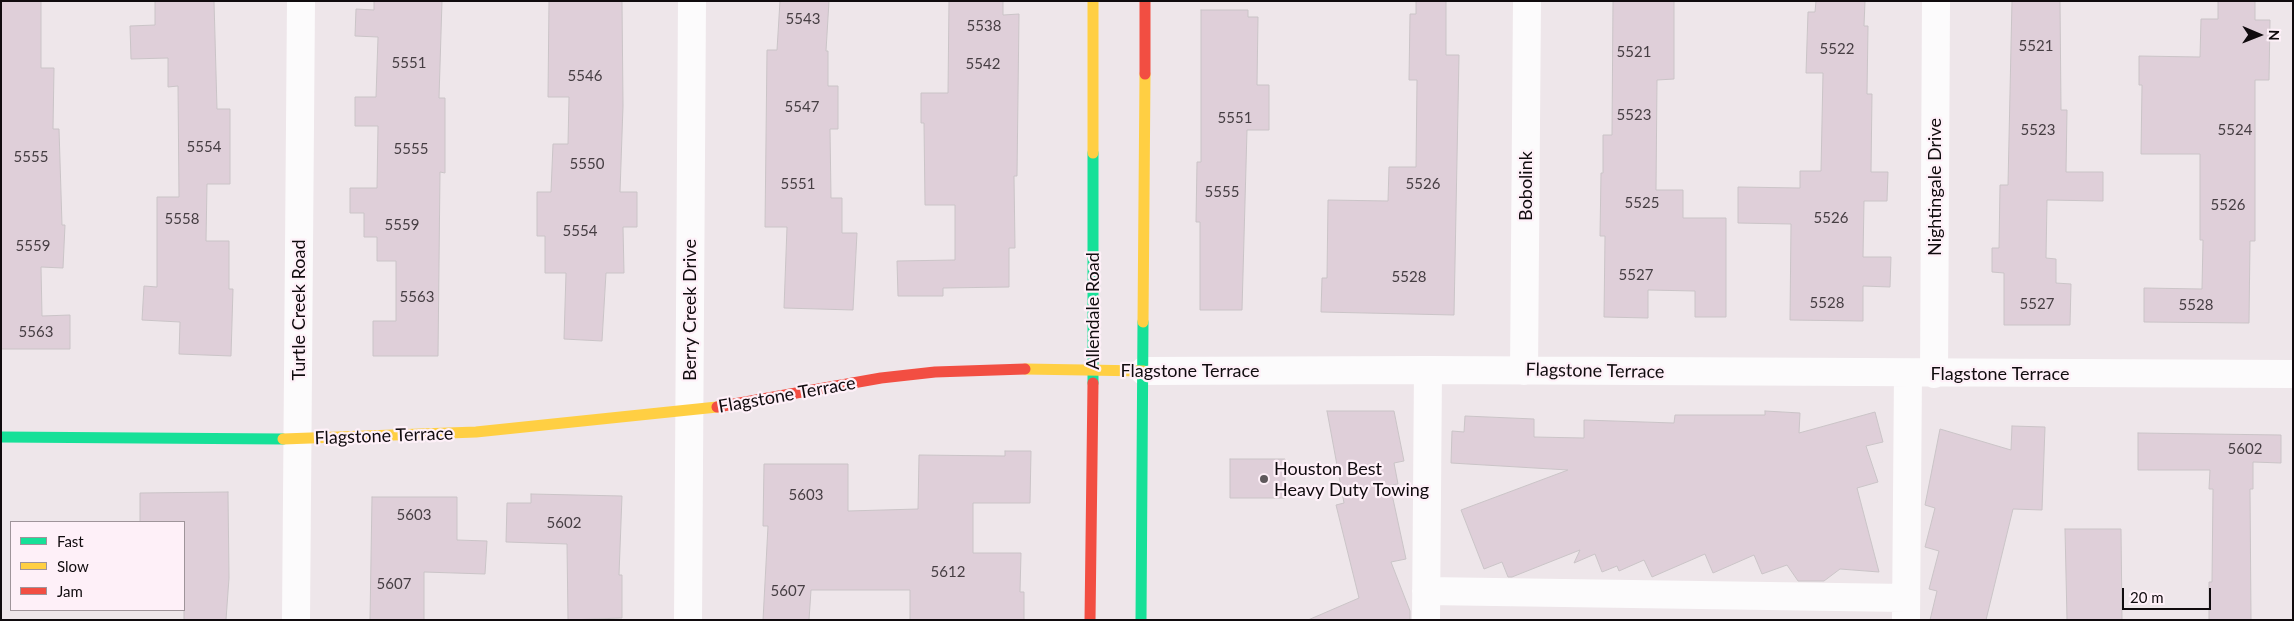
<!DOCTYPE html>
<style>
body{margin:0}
#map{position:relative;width:2294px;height:621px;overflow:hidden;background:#eee6ea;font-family:Lato,sans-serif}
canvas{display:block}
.frame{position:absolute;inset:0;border:2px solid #100b0e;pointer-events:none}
.legend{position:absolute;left:10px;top:521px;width:175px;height:90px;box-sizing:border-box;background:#fef0f8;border:1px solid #9f949a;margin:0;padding:6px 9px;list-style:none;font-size:15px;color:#100b0e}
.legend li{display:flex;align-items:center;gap:10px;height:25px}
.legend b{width:25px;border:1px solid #9f949a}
.north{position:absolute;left:2234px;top:10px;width:50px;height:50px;-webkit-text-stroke:4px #fef0f8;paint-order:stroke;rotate:91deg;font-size:14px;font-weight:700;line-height:20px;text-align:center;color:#100b0e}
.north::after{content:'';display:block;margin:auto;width:18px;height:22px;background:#100b0e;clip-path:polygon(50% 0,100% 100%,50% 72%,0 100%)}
.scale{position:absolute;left:2122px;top:588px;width:89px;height:22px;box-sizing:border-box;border:2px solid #100b0e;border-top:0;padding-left:6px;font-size:15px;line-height:18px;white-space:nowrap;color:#100b0e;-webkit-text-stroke:4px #fef0f8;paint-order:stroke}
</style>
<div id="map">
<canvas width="2294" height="621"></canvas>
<div class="frame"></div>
<ul class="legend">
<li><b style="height:6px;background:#16e098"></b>Fast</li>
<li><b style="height:6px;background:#ffcf43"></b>Slow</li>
<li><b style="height:6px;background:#f24e42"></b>Jam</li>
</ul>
<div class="north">N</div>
<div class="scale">20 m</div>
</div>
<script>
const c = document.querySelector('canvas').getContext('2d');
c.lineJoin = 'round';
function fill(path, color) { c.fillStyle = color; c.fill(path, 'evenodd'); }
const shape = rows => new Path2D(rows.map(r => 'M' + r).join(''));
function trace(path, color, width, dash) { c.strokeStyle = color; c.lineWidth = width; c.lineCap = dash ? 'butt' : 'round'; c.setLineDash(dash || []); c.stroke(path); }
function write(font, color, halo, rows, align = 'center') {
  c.font = font + ' Lato,sans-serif'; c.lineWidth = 4.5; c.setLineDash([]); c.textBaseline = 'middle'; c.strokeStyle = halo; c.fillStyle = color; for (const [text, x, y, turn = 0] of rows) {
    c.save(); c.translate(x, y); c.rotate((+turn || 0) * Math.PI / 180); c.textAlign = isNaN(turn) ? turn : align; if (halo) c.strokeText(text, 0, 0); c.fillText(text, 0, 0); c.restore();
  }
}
const building = shape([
 [1,1,41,1,41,68,54,68,53,129,59,129,62,225,65,225,63,268,41,267,42,316,70,315,70,349,1,349,1,1],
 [155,1,214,1,217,109,230,109,230,184,207,184,206,241,229,241,229,289,233,289,231,356,179,354,180,322,142,320,144,286,157,287,157,197,179,197,178,86,168,87,168,58,131,59,130,26,155,25,155,1],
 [374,1,442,1,439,98,445,98,445,173,440,172,438,356,373,356,373,321,396,321,396,261,377,261,377,237,364,237,364,213,350,213,350,188,377,188,378,126,355,126,355,97,376,97,378,37,355,36,356,9,374,10,374,1],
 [549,1,622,1,623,106,620,192,637,192,637,227,623,227,624,273,606,273,602,341,564,339,566,273,545,273,545,236,537,236,537,192,551,192,553,144,568,144,569,97,548,97,549,1],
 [780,1,829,1,826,51,828,51,828,86,838,86,838,129,830,129,831,198,842,198,842,233,857,233,853,310,784,308,787,227,765,227,767,50,777,50,780,1],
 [949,1,1003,1,1003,15,1019,14,1017,176,1014,176,1015,248,1009,248,1009,287,943,288,943,296,898,296,897,261,955,260,955,205,925,205,924,123,921,123,921,93,948,93,949,1],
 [1416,1,1446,1,1446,55,1459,55,1454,315,1321,312,1322,278,1327,278,1328,200,1388,201,1389,167,1416,167,1417,80,1409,80,1410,14,1416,14,1416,1],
 [1613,1,1674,1,1674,79,1657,80,1656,190,1683,190,1683,218,1726,218,1726,317,1695,317,1695,291,1648,290,1648,318,1604,317,1605,236,1600,236,1601,173,1603,173,1603,135,1612,135,1613,1],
 [1816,1,1865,1,1864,26,1868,26,1867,94,1872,94,1871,172,1888,172,1887,201,1864,201,1863,257,1891,257,1890,287,1863,286,1863,321,1790,320,1791,224,1738,223,1738,187,1800,188,1800,171,1821,171,1823,73,1806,73,1808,12,1815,12,1816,1],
 [2012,1,2060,1,2061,110,2067,110,2066,172,2103,172,2103,201,2047,200,2046,258,2056,259,2056,283,2071,284,2070,325,2004,325,2004,273,1992,272,1992,248,1999,248,2000,185,2008,185,2012,1],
 [2218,1,2255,1,2255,20,2270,20,2269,80,2255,80,2255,241,2250,241,2249,323,2144,322,2144,288,2202,289,2203,240,2200,240,2200,154,2141,154,2142,85,2139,85,2139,56,2200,57,2201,19,2218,19,2218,1],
 [1201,10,1248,10,1248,17,1258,17,1257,85,1269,85,1269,130,1247,130,1242,310,1200,310,1200,222,1196,222,1197,162,1201,162,1201,10],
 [1327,411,1394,411,1404,461,1394,463,1398,484,1390,485,1406,559,1391,562,1410,611,1410,620,1308,620,1359,598,1336,505,1344,503,1327,411],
 [1765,411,1800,413,1799,433,1875,412,1883,442,1866,446,1878,482,1857,488,1879,572,1840,569,1824,581,1798,581,1787,565,1762,574,1754,555,1713,573,1705,554,1652,577,1644,560,1619,571,1617,566,1602,572,1595,554,1574,563,1580,550,1512,577,1508,577,1502,562,1484,569,1461,510,1568,470,1451,463,1452,431,1464,432,1465,416,1534,419,1534,437,1584,438,1584,420,1674,423,1675,415,1765,415,1765,411],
 [2012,426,2045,427,2042,510,2013,509,1986,620,1930,620,1937,591,1929,589,1939,551,1925,547,1935,508,1925,505,1940,429,2011,450,2012,426],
 [2138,433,2281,435,2281,463,2253,462,2253,489,2250,489,2251,620,2209,620,2209,582,2212,582,2213,489,2209,489,2210,470,2138,470,2138,433],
 [1005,451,1031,451,1030,503,973,503,973,553,1021,553,1020,592,1024,592,1024,620,910,620,910,590,811,590,809,620,763,620,768,526,763,526,764,464,848,464,848,511,918,509,919,455,1005,456,1005,451],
 [1230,459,1285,459,1285,498,1230,498,1230,459],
 [228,492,229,578,226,620,184,620,184,522,140,522,140,493,228,492],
 [531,494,622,496,619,575,622,575,622,618,568,620,567,544,506,542,507,503,531,503,531,494],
 [372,497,457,497,457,540,487,541,485,574,424,572,424,620,370,620,372,497],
 [2065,529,2121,529,2122,620,2067,620,2065,529]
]);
const street = shape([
 [1144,371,1428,370,2293,374],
 [1524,371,1527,1],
 [1934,374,1936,1],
 [1426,591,1906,598],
 [296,620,301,1],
 [688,620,692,1],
 [1426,620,1428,370],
 [1906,620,1908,373]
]);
const fast = shape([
 [1093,153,1093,383],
 [1,437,283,439],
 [1141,620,1143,322]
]);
const slow = shape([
 [1093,1,1093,153],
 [1143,322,1145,74],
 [1025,369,1144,371],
 [283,439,476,432,717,407]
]);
const jam = shape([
 [1145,74,1145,1],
 [717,407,881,378,935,372,1025,369],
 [1090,620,1093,383]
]);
const markers = [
 [1264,479,5,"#5e585b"]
];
const numberNames = [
 ["5543",803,19],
 ["5538",984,26],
 ["5521",2036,46],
 ["5522",1837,49],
 ["5521",1634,52],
 ["5551",409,63],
 ["5542",983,64],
 ["5546",585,76],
 ["5547",802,107],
 ["5523",1634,115],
 ["5551",1235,118],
 ["5523",2038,130],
 ["5524",2235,130],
 ["5554",204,147],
 ["5555",411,149],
 ["5555",31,157],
 ["5550",587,164],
 ["5551",798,184],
 ["5526",1423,184],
 ["5555",1222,192],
 ["5525",1642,203],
 ["5526",2228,205],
 ["5526",1831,218],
 ["5558",182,219],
 ["5559",402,225],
 ["5554",580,231],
 ["5559",33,246],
 ["5527",1636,275],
 ["5528",1409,277],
 ["5563",417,297],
 ["5528",1827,303],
 ["5527",2037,304],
 ["5528",2196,305],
 ["5563",36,332],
 ["5602",2245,449],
 ["5603",806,495],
 ["5603",414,515],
 ["5602",564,523],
 ["5612",948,572],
 ["5607",394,584],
 ["5607",788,591]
];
const streetNames = [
 ["Bobolink",1526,186,-90],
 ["Nightingale Drive",1935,187,-90],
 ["Turtle Creek Road",299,310,-90],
 ["Berry Creek Drive",690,310,-90],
 ["Allendale Road",1093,311,-90],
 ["Flagstone Terrace",1190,371],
 ["Flagstone Terrace",1595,371,1],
 ["Flagstone Terrace",2000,374],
 ["Flagstone Terrace",787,395,-10],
 ["Flagstone Terrace",384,436,-2]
];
const poiNames = [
 ["Houston Best",1274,469],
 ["Heavy Duty Towing",1274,490]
];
fill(building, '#dfcfd9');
trace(building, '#cac4c7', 1);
trace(street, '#fcfbfc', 28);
trace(fast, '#16e098', 11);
trace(slow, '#ffcf43', 11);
trace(jam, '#f24e42', 11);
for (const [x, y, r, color] of markers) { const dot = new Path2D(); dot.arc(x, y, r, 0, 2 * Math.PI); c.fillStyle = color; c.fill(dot); trace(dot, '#fef0f8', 2); }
write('15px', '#463e43', null, numberNames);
write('18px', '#100b0e', '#fef0f8', streetNames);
write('18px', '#100b0e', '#fef0f8', poiNames, 'left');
</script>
